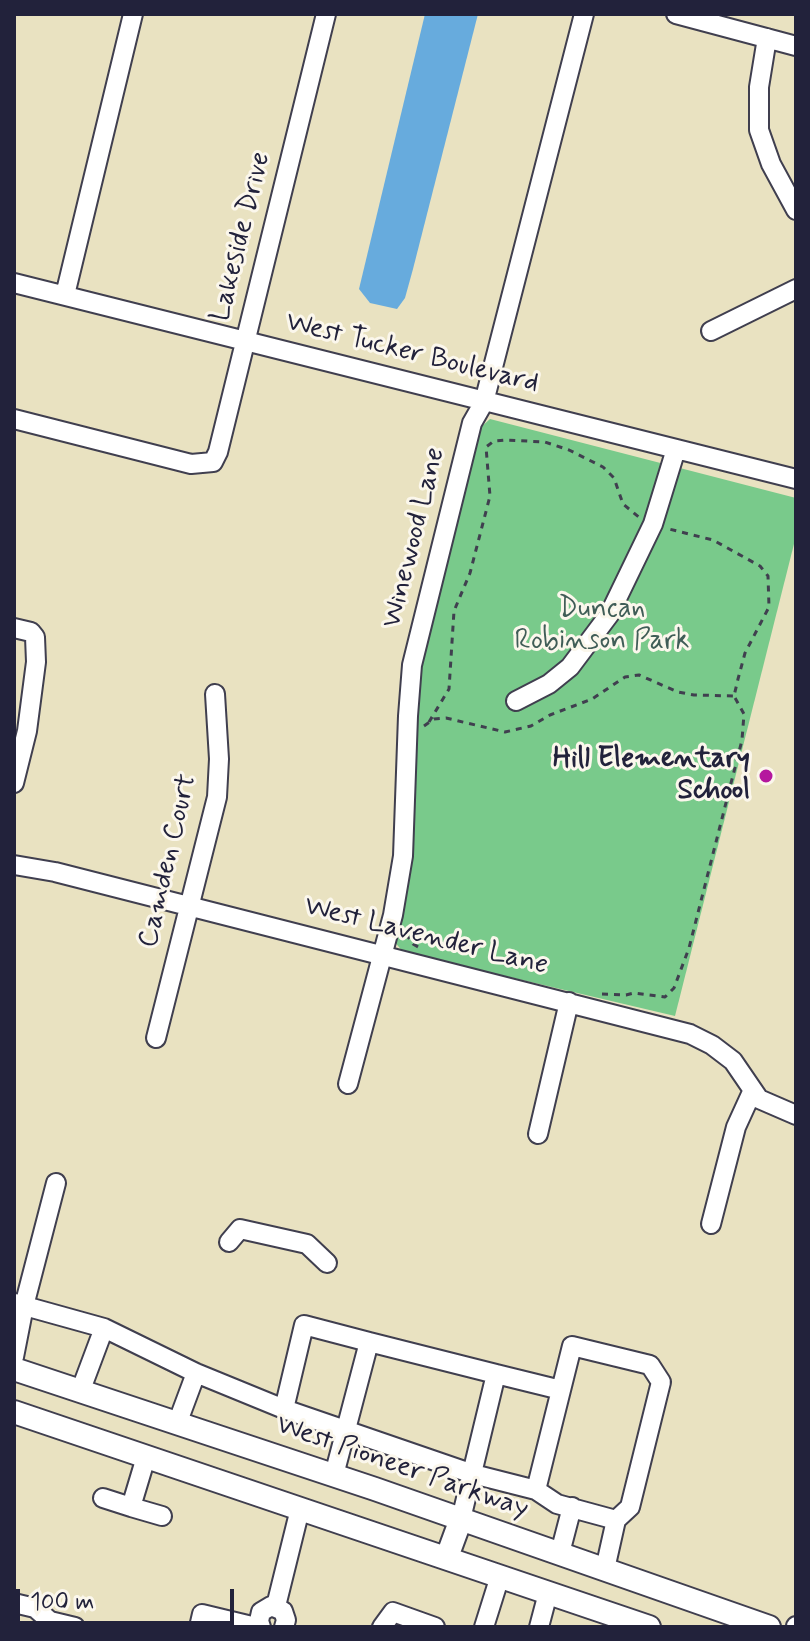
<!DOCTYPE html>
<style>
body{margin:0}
#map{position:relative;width:810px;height:1641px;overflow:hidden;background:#e9e2c1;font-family:Mynerve,sans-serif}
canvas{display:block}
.frame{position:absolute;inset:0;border:16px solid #22223b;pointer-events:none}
.scale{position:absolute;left:16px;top:1589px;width:218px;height:36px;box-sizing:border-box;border:4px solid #22223b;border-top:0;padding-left:10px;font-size:24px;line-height:28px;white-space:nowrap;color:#22223b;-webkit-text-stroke:6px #fbf7ec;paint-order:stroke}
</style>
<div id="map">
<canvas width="810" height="1641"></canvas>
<div class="frame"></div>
<div class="scale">100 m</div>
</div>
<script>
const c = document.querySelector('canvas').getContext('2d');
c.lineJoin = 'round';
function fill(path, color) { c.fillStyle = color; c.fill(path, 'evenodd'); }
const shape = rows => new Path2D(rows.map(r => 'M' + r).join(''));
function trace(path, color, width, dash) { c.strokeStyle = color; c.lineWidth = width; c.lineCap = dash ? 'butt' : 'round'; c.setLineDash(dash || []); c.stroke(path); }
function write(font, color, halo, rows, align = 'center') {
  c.font = font + ' Mynerve,sans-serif'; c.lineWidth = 6; c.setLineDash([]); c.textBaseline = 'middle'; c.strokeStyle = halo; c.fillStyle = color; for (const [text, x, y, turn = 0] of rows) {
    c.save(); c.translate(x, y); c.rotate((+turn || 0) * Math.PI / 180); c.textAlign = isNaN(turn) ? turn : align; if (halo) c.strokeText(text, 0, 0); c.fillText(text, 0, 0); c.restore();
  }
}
const green = shape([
 [490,419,796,498,796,536,675,1016,403,952,394,941,418,679,480,428]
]);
const water = shape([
 [425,14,478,14,413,269,405,298,397,309,370,303,359,289]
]);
const path = shape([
 [429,722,449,689,454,611,470,573,490,496,486,447,494,441,506,440,545,442,569,450,603,467,614,478,623,504,640,518],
 [424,726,434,719,446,718,505,732,531,726,550,715,592,699,625,677,639,675,678,692,694,695,734,696],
 [406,934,413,944,420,948],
 [602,994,626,995,634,993,665,997,674,988,689,948,742,740,744,714,734,696,738,679,745,653,769,607,768,576,760,566,713,540,669,529]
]);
const minor = shape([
 [676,14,796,46],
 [767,38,759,87,759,130,771,164,796,210],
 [14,283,796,479],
 [65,295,133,14],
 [711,331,796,289],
 [14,419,191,464,213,462,218,452,326,14],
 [14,628,31,632,35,637,36,662,27,731,14,783],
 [516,701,549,684,570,667,609,615,653,524,676,449],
 [14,865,55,872,690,1034,712,1045,733,1061,759,1099,796,1115],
 [156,1038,217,797,219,759,215,694],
 [348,1084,393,915,403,856,408,716,412,665,472,423,484,402,584,14],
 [538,1134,569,1002],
 [711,1224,736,1127,752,1092],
 [229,1242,240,1229,307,1244,327,1263],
 [14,1303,104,1328,196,1373,284,1409,473,1474,536,1490,572,1346,650,1365,661,1382,630,1507,616,1520,557,1504,536,1490],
 [14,1357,24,1306,56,1183],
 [496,1374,561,1390],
 [80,1392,104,1328],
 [284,1409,304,1325,369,1342],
 [177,1424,196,1373],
 [146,1457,131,1507,162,1516],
 [334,1475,369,1342,496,1374,461,1519],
 [103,1498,131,1507],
 [560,1553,572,1507],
 [605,1569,616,1520],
 [14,1603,35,1608,50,1621,75,1627],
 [276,1606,300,1509],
 [199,1627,202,1614,256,1627],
 [261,1627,259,1621,261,1612,271,1606,283,1611,286,1620,284,1627],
 [382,1627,393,1612,435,1627],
 [484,1627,500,1576],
 [539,1627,548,1593],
 [796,1627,796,1626]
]);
const major = shape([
 [14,1369,375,1489,769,1627],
 [14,1412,649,1627],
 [447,1557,461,1519]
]);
const markers = [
 [766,776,8,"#b5179e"]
];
const streetNames = [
 ["Lakeside Drive",242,237,-76],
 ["West Tucker Boulevard",412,354,14],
 ["Winewood Lane",415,538,-76],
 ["Camden Court",169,861,-77],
 ["West Lavender Lane",426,937,14],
 ["West Pioneer Parkway",402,1468,19]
];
const parkNames = [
 ["Duncan",602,610],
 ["Robinson Park",602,642]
];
const poiNames = [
 ["Hill Elementary",750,760],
 ["School",750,792]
];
fill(green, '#79ca8b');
fill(water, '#67abdd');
trace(minor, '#403f4f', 22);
trace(major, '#403f4f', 26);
trace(path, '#403f4f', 3, [6, 6]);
trace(minor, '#fff', 18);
trace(major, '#fff', 22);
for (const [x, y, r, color] of markers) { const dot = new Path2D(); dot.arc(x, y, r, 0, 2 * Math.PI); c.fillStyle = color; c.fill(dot); trace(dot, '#fbf7ec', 3); }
write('28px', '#22223b', '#fbf7ec', streetNames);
write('28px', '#405d57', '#fbf7ec', parkNames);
write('bold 28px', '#22223b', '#fbf7ec', poiNames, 'right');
</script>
